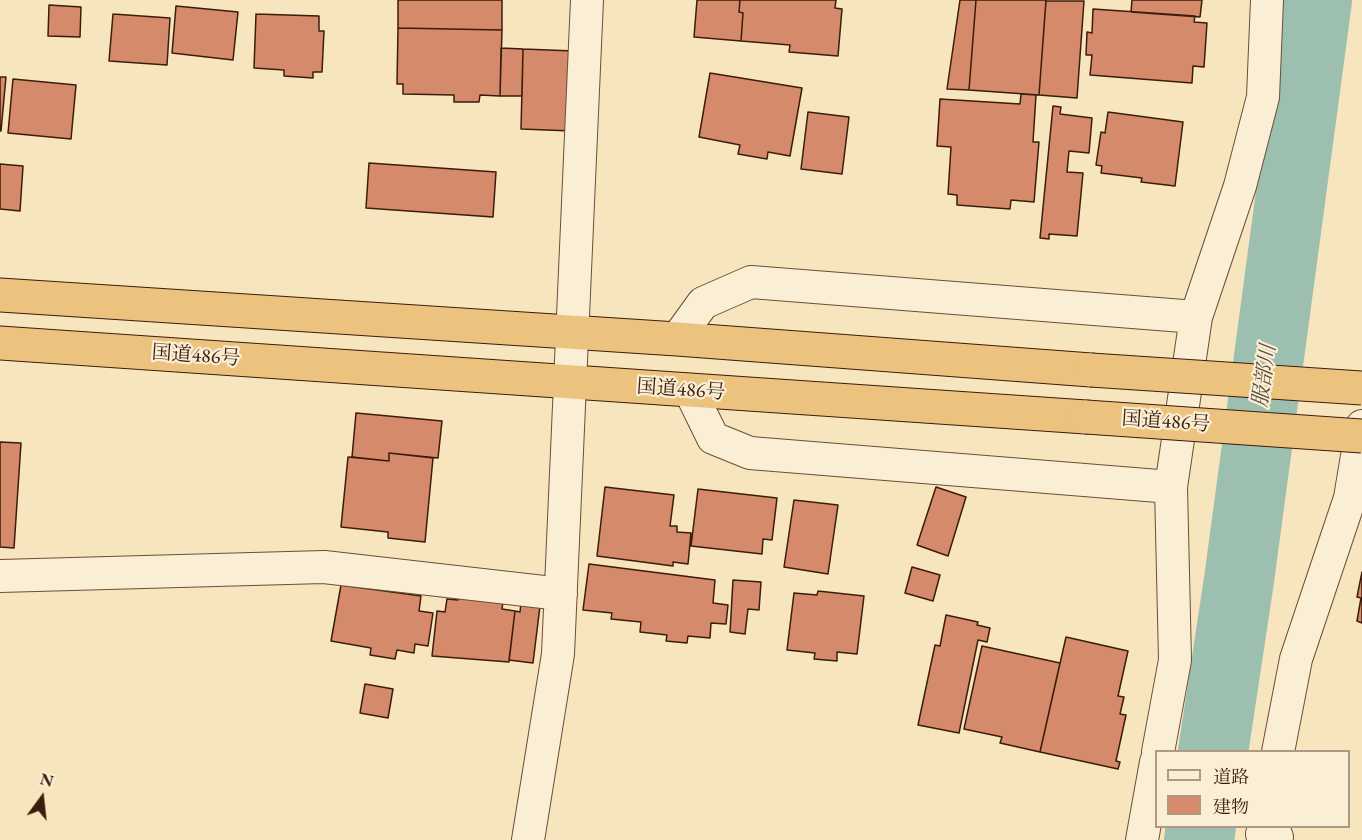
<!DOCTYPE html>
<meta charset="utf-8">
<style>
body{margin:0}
#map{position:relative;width:1362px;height:840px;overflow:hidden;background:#f7e5be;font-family:"EB Garamond","Noto Serif JP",serif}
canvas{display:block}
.legend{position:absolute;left:1155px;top:750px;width:195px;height:78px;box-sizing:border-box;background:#faeed5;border:2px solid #ae9a84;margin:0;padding:8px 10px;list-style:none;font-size:18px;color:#3c1c0b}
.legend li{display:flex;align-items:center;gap:12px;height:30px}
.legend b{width:30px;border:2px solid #ae9a84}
.north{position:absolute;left:12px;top:768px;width:60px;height:60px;-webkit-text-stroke:4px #faeed5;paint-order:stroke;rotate:15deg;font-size:16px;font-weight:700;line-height:24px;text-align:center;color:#3c1c0b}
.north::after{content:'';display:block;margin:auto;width:21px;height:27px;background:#3c1c0b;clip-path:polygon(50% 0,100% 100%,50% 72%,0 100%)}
</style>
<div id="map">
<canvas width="1362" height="840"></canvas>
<ul class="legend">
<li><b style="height:8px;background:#faeed5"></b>道路</li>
<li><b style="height:16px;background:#d48a6b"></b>建物</li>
</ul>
<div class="north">N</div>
</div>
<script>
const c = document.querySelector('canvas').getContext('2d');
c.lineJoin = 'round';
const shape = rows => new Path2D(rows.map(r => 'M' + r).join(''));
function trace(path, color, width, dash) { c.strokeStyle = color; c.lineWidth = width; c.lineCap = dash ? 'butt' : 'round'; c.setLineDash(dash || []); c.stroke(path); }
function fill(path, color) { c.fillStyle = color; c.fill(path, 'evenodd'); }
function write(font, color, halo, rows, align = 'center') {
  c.font = font + ' "EB Garamond","Noto Serif JP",serif'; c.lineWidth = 4.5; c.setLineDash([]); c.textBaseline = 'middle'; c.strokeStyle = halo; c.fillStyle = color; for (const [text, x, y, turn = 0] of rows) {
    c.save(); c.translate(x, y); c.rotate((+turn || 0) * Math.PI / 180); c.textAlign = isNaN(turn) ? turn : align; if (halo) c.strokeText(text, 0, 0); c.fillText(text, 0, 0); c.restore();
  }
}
const river = shape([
 [1213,752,1239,580,1317,0],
 [1199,840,1201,826]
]);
const building = shape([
 [398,0,502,0,502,30,398,28,398,0],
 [697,0,740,0,739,12,743,13,741,41,694,37,697,0],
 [740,0,836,0,835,8,842,9,838,56,789,52,790,45,741,41,743,13,739,12,740,0],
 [960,0,976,0,969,90,947,89,960,0],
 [976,0,1046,0,1039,95,969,90,976,0],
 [1132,0,1202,0,1200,17,1131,12,1132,0],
 [1046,1,1084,1,1077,98,1039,95,1046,1],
 [49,5,81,7,80,37,48,36,49,5],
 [176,6,238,12,233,60,172,53,176,6],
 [1093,9,1195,16,1194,22,1207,23,1204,67,1193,66,1192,83,1090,75,1092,55,1086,55,1087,32,1092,33,1093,9],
 [113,14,170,18,167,65,109,61,113,14],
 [256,14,319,16,319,31,324,31,322,72,313,72,313,78,284,76,284,70,254,68,256,14],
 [398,28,502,30,500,96,480,95,479,102,454,102,454,95,403,94,403,84,397,84,398,28],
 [501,48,523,49,522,96,500,96,501,48],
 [523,49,574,51,572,131,521,129,523,49],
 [710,73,802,88,790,156,768,152,767,159,738,154,740,145,699,137,710,73],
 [0,77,6,77,1,131,0,131,0,77],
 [13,79,76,85,71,139,8,133,13,79],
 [1021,94,1036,95,1033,142,1039,142,1034,202,1011,200,1010,209,957,205,957,195,948,194,951,147,937,146,940,99,1020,104,1021,94],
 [1053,106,1061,107,1060,114,1092,118,1089,153,1069,151,1067,172,1083,173,1077,236,1049,234,1049,239,1040,238,1053,106],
 [808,112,849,117,842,174,801,169,808,112],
 [1108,112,1183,122,1175,186,1141,182,1142,178,1101,173,1102,166,1096,165,1101,132,1105,133,1108,112],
 [369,163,496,172,493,217,366,208,369,163],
 [0,164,23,166,20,211,0,209,0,164],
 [356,413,442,421,438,458,389,453,389,461,352,457,356,413],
 [0,442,21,443,14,548,0,547,0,442],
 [389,453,433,458,425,542,388,538,388,532,341,527,348,457,389,461,389,453],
 [605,487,674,495,670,526,677,526,677,532,691,533,688,564,673,562,673,566,597,556,605,487],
 [936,487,966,497,948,556,917,545,936,487],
 [698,489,777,498,772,540,763,539,762,554,691,546,698,489],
 [794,500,838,505,828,574,784,567,794,500],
 [589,564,715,580,713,603,728,605,726,624,711,623,710,638,688,636,687,643,666,641,667,635,640,632,641,622,611,619,612,613,583,610,589,564],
 [912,567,940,575,933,601,905,593,912,567],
 [1362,572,1362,623,1357,621,1361,598,1357,597,1362,572],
 [733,580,761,582,759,610,748,609,745,634,730,632,733,580],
 [341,585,421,596,419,611,433,613,428,646,415,644,414,653,397,650,395,659,370,655,371,648,331,641,341,585],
 [818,591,864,596,857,654,837,652,837,661,814,659,815,653,787,650,794,593,817,595,818,591],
 [458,597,503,602,502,609,515,611,509,662,432,656,437,611,445,612,447,599,458,600,458,597],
 [521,603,540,606,533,663,509,660,515,611,520,612,521,603],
 [946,615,978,622,977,625,990,628,987,642,978,640,959,733,918,725,935,645,940,646,946,615],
 [1066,637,1128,651,1118,696,1124,697,1120,714,1126,715,1116,761,1120,762,1118,769,1040,752,1066,637],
 [982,646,1060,663,1040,752,1000,743,1002,737,964,729,982,646],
 [365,684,393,689,388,718,360,713,365,684]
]);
const street = shape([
 [677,339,703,303,751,282,1196,317],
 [690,391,713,438,750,453,1171,487],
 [0,576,324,567,561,594],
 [1158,752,1175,660,1171,487,1196,317,1240,186,1263,97,1267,0],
 [1278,752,1296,659,1350,498,1362,426],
 [1262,834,1277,837,1276,840],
 [528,840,558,654,587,0],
 [1142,840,1156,762]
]);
const highway = shape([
 [0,295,677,339,1091,370],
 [0,343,1086,417]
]);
const highwayBridge = shape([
 [1091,370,1362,388],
 [1086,417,1362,436]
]);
const streetNames = [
 ["国道486号",196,356,4],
 ["国道486号",681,390,4],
 ["国道486号",1166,422,4]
];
const waterNames = [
 ["服部川",1265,376,-82]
];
trace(river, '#9dbfaf', 70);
fill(building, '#d48a6b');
trace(building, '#3c1c0b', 1.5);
trace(street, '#6b4e38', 34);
trace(highway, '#3c1c0b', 35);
trace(street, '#faeed5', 32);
trace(highway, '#ecc27f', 33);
trace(highwayBridge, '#3c1c0b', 35, []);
trace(highwayBridge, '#ecc27f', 33);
write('20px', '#3c1c0b', '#faeed5', streetNames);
write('italic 21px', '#594d3c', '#faeed5', waterNames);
</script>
